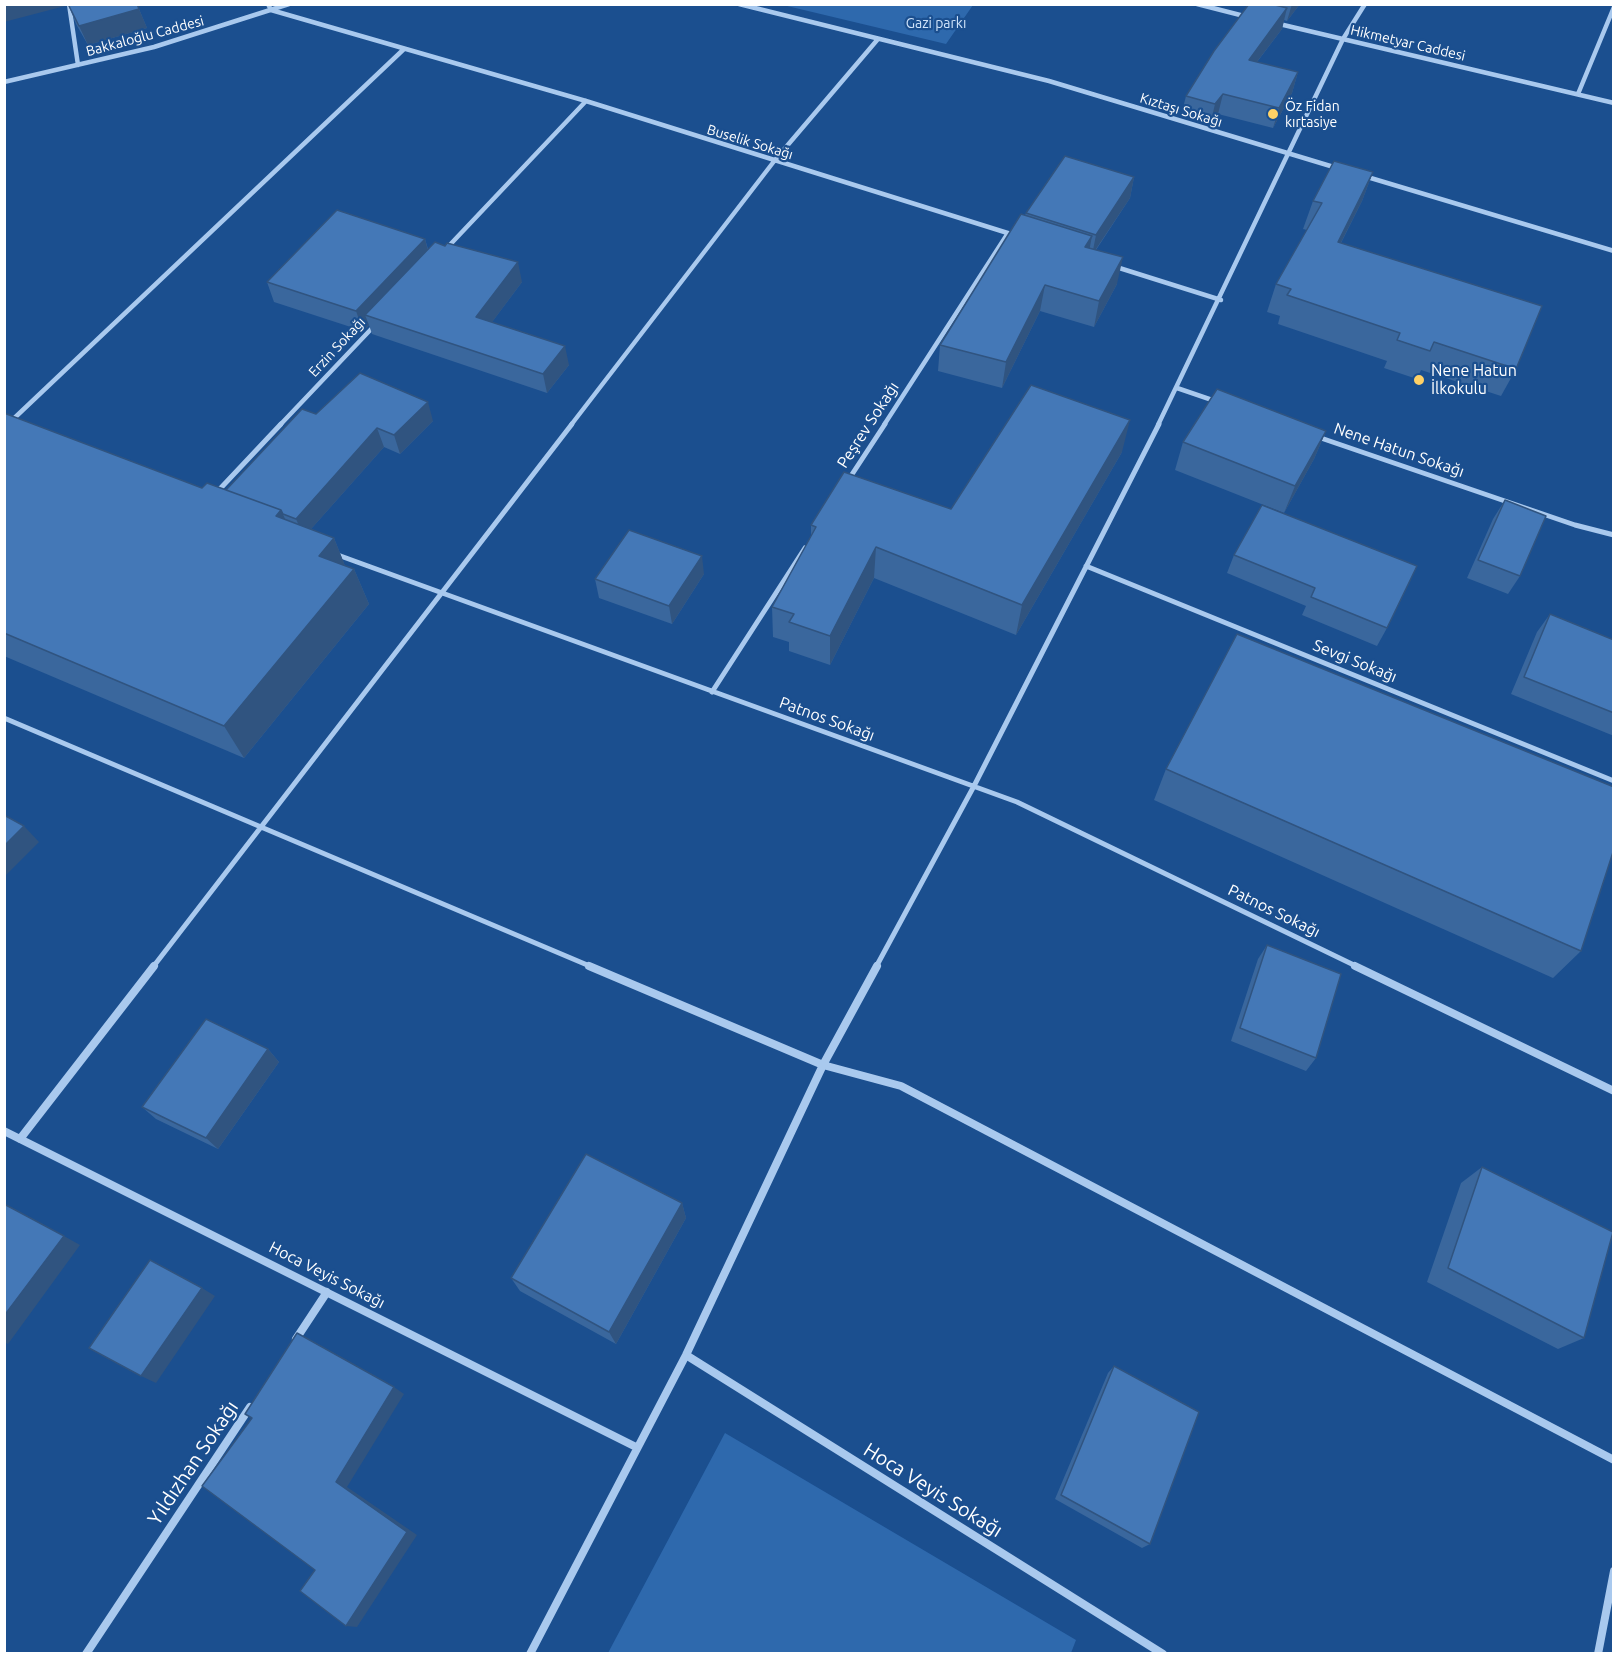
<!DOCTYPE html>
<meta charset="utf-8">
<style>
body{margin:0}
#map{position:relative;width:1618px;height:1658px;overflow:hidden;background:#1b4f8f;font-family:Ubuntu,sans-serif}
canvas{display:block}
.frame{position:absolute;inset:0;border:6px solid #fff;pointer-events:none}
</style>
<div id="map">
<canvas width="1618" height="1658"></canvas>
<div class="frame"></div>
</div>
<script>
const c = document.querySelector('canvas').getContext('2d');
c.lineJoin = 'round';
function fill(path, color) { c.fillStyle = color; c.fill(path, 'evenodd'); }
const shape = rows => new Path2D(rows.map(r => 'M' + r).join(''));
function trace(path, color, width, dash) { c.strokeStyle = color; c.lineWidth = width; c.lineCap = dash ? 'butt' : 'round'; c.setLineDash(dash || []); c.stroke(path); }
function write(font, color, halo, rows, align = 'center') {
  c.font = font + ' Ubuntu,sans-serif'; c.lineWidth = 4.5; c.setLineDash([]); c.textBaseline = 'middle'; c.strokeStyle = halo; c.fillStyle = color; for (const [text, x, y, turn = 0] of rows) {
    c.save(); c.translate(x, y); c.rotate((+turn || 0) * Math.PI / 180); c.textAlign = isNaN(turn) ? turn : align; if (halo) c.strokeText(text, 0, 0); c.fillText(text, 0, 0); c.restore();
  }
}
const green = shape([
 [783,5,973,4,973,5,946,44],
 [725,1433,1076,1640,1071,1653,608,1653]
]);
const minorFar2 = shape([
 [69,4,78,65],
 [268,4,271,10,586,101,1014,235],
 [739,4,1049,81,1337,168],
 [1197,4,1248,17],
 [1275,23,1614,103],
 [4,82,154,47,289,4],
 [1578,94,1614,7],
 [1364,176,1614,251],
 [445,250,586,101],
 [1113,266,1221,300],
 [1177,388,1218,402],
 [7,425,404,49],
 [280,425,375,325],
 [571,425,775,160,878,39],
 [884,425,1008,233],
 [1158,425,1343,39,1365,4]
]);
const minorFar1 = shape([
 [572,424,261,827,592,967],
 [4,428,8,424],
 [1315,436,1575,525,1614,535],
 [847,482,885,424],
 [217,492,281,424],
 [335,554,1017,802,1358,967],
 [1086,566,1614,781],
 [712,692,805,548],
 [4,718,261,827,153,967],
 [876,967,974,786,1159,424]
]);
const minor = shape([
 [589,966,823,1065,901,1086,1614,1460],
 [1355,966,1614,1091],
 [4,1131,636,1447],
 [20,1139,154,966],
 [296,1339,327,1292],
 [686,1355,1163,1654],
 [86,1654,250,1407],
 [530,1654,686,1355,823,1065,877,966],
 [1598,1654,1614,1571]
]);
const wall = shape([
 [68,4,139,9,147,28,88,45,76,24],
 [1249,4,1300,4,1287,21,1284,20,1282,29,1257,62,1298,72,1292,93,1273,128,1218,114,1210,125,1181,116,1186,96],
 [1373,172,1362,201,1341,243,1516,369,1501,396,1421,370,1417,379,1384,368,1387,361,1278,324,1280,316,1267,312,1276,284,1307,230,1303,229,1313,201],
 [1134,177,1130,198,1096,250,1117,284,1094,327,1040,311,1002,388,938,371,940,345,1025,215,1026,213],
 [425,239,428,249,522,282,492,322,569,365,547,393,372,334,369,325,363,331,274,302,267,282],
 [4,413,202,488,226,490,316,414,433,421,400,454,384,447,311,529,334,538,345,566,354,569,369,604,244,758,4,656],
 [1326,431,1314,459,1284,513,1175,470,1183,442],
 [1122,452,1016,635,874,578,830,665,789,651,789,642,773,637,772,607,811,536,811,525,951,509],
 [1505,500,1520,576,1508,594,1467,578,1493,519],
 [1262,505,1387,628,1377,646,1302,615,1306,606,1227,573,1234,555],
 [704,574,672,624,599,598,595,579],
 [1550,614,1614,640,1614,736,1511,694,1537,632],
 [1166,769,1581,951,1553,978,1154,800],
 [1267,945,1316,1058,1306,1071,1231,1041,1258,959],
 [268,1049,279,1062,218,1149,156,1119,142,1107],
 [1482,1167,1584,1338,1558,1349,1427,1282,1461,1183],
 [682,1203,686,1218,616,1344,520,1291,511,1278],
 [1114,1366,1150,1544,1142,1548,1055,1499,1108,1373]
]);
const shadedWall = shape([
 [4,4,65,4,65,6,4,22],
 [1292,4,1300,4,1287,21],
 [1287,8,1282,29,1243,80,1249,60],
 [139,9,147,28,88,45,79,26],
 [1298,72,1292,93,1273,128,1279,108],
 [1223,94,1218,114,1210,125,1215,104],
 [1373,172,1362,201,1327,270,1338,242],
 [1134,177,1130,198,1092,255,1096,235],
 [1092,236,1087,263,1085,247],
 [425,239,430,259,365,315,369,325,363,331,356,311],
 [1123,257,1117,284,1094,327,1099,301],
 [518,262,522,282,481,337,476,317],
 [1045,285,1040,311,1002,388,1006,362],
 [565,346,569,365,547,393,543,374],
 [428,402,433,421,400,454,394,435],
 [1130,420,1122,452,1016,635,1022,605],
 [377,428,384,447,304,537,296,519],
 [1326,431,1314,459,1284,513,1295,486],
 [281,510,297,545,276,516],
 [334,538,348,573,319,556],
 [876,547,874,578,830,665,830,636],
 [702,556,704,574,672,624,669,606],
 [354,569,369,604,244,758,224,726],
 [24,826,39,842,4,877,4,846],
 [268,1049,279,1062,218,1149,206,1138],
 [682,1203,686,1218,616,1344,609,1332],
 [64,1236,80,1245,8,1344,4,1342,4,1316],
 [202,1288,215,1296,156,1383,141,1376],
 [394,1387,404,1394,347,1487,417,1535,357,1627,346,1626,336,1482]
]);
const building = shape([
 [68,4,137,4,139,9,79,26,68,4],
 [1249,4,1271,4,1287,8,1249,60,1298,72,1279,108,1223,94,1215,104,1186,96,1214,51,1249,4],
 [1065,156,1134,177,1096,235,1026,213,1065,156],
 [1334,161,1373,172,1338,242,1542,306,1516,369,1434,342,1430,351,1397,340,1400,333,1287,295,1291,289,1276,284,1322,203,1313,201,1334,161],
 [337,210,425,239,356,311,267,282,337,210],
 [1021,214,1092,236,1085,247,1123,257,1099,301,1045,285,1006,362,940,345,1021,214],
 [435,242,445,246,447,243,518,262,476,317,565,346,543,374,365,315,435,242],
 [360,373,428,402,394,435,377,428,296,519,283,514,281,510,226,490,302,409,316,414,360,373],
 [1031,385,1130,420,1022,605,876,547,830,636,789,622,794,614,772,607,816,527,811,525,844,472,951,509,1031,385],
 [1217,389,1326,431,1295,486,1183,442,1217,389],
 [4,413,202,488,207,483,281,510,276,516,334,538,319,556,354,569,224,726,4,633,4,413],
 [1505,500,1546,516,1520,576,1478,560,1505,500],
 [1262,505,1417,566,1387,628,1311,597,1315,588,1234,555,1262,505],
 [629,530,702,556,669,606,595,579,629,530],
 [1550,614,1614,640,1614,713,1524,677,1550,614],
 [1237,634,1614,787,1614,849,1581,951,1166,769,1237,634],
 [4,815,24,826,4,846,4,815],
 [1267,945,1341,974,1316,1058,1240,1028,1267,945],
 [206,1019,268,1049,206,1138,142,1107,206,1019],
 [586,1154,682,1203,609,1332,511,1278,586,1154],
 [1482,1167,1613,1232,1584,1338,1448,1268,1482,1167],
 [4,1204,64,1236,4,1316,4,1204],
 [150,1260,202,1288,141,1376,89,1348,150,1260],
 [297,1333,394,1387,336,1482,407,1532,346,1626,300,1591,315,1570,202,1486,252,1418,245,1414,297,1333],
 [1114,1366,1199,1412,1150,1544,1061,1495,1114,1366]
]);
const markers = [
 [1273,114,6,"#ffd166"],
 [1419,380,6,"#ffd166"]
];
const farParknames = [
 ["Gazi parkı",936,23]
];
const farStreetnames = [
 ["Bakkaloğlu Caddesi",145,36,-15],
 ["Hikmetyar Caddesi",1408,43,13],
 ["Kıztaşı Sokağı",1181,110,17],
 ["Buselik Sokağı",750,142,17],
 ["Erzin Sokağı",337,347,-47]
];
const farPoinames = [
 ["Öz Fidan",1285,106],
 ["kırtasiye",1285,122]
];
const poiNames = [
 ["Nene Hatun",1431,371],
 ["İlkokulu",1431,389]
];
const streetNames = [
 ["Peşrev Sokağı",868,425,-57],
 ["Nene Hatun Sokağı",1399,450,19],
 ["Sevgi Sokağı",1355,661,22],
 ["Patnos Sokağı",827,719,20],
 ["Patnos Sokağı",1274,911,26],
 ["Hoca Veyis Sokağı",327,1275,27]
];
const nearStreetnames = [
 ["Yıldızhan Sokağı",193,1463,-56],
 ["Hoca Veyis Sokağı",933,1490,32]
];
fill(green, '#2e69ad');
trace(minorFar2, '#a9c9ee', 4.5);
trace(minorFar1, '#a9c9ee', 5);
trace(minor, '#a9c9ee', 8);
fill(wall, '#3a679d');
fill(shadedWall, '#305480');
fill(building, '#4478b7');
trace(building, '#305480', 1.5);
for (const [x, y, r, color] of markers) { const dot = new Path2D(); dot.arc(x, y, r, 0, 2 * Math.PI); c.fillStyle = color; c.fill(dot); trace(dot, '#1b4f8f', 2); }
write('14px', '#cfe3fa', '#1b4f8f', farParknames);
write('14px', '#fff', '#1b4f8f', farStreetnames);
write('14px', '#fff', '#1b4f8f', farPoinames, 'left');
write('16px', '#fff', '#1b4f8f', poiNames, 'left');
write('16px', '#fff', '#1b4f8f', streetNames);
write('20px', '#fff', '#1b4f8f', nearStreetnames);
</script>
